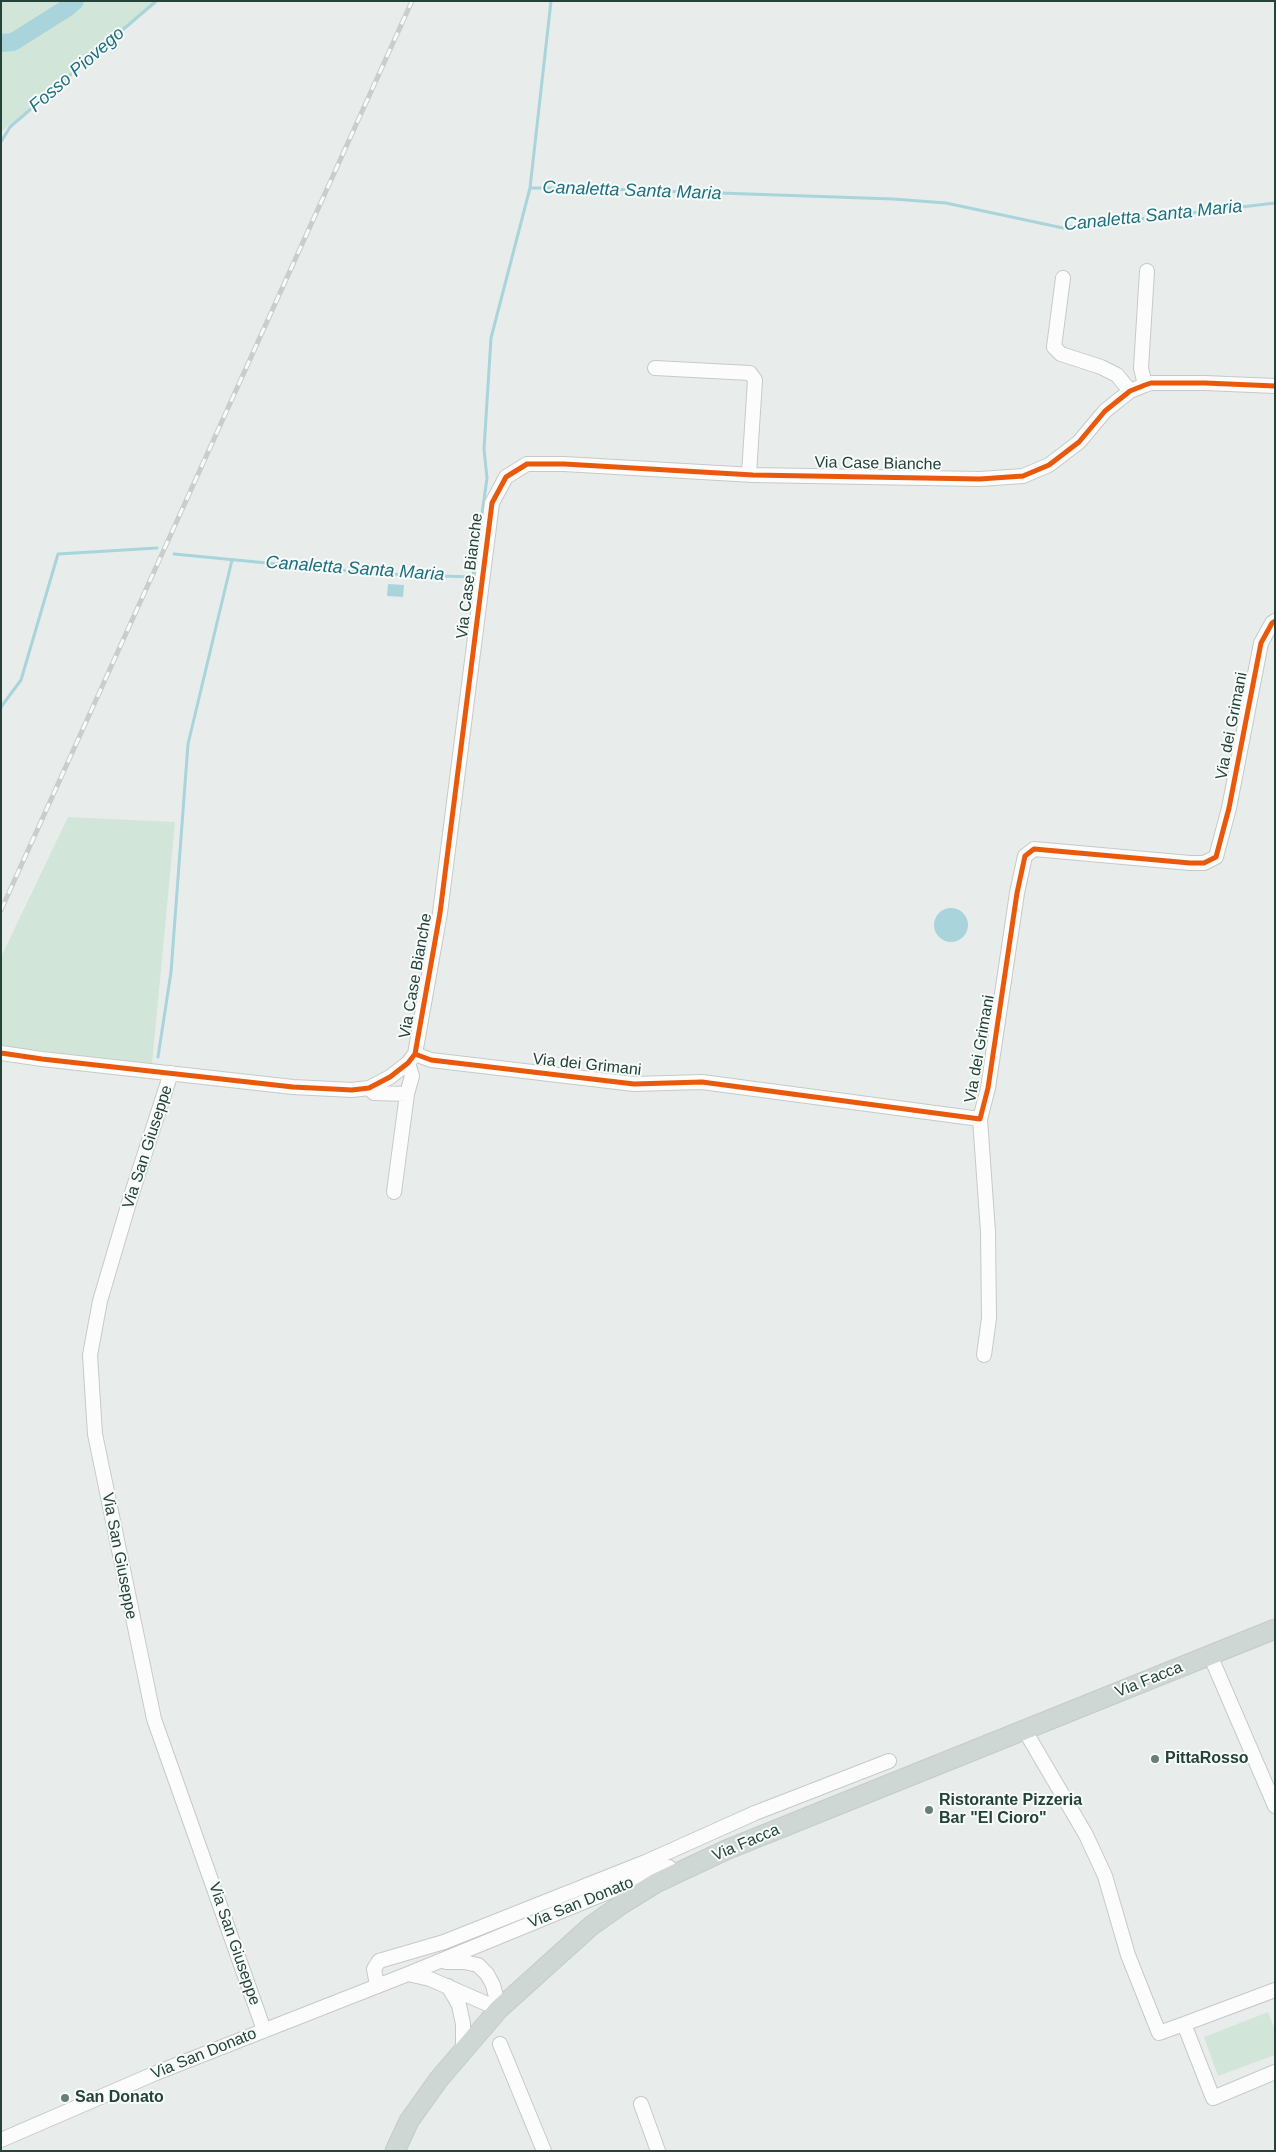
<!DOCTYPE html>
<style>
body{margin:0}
#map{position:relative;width:1276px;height:2152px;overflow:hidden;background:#e8edeb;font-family:Arial,sans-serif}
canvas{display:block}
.frame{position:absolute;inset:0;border:2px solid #24423a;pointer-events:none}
</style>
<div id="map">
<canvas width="1276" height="2152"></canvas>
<div class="frame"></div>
</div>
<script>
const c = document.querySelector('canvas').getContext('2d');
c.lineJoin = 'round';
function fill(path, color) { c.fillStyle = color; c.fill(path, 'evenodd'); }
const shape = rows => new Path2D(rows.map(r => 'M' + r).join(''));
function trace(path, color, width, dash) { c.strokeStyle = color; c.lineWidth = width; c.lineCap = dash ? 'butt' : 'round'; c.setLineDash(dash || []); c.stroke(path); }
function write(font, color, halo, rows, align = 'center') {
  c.font = font + ' Arial,sans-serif'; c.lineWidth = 4; c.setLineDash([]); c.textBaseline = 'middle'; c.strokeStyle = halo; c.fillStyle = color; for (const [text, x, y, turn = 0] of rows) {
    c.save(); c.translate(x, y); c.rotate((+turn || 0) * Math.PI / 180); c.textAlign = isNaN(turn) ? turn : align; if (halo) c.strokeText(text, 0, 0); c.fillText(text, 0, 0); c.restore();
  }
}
const green = shape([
 [1,1,160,1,1,132],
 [68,817,175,822,152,1064,1,1046,1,957],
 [1268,2012,1275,2030,1275,2055,1218,2076,1204,2037]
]);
const water = shape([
 [388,584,404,585,403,597,387,596],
 '934 925a17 17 0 1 1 34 0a17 17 0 1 1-34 0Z'
]);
const stream = shape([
 [1,142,10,127,156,1],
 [530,188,551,1],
 [174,554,380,574,473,577,487,478,484,449,491,338,530,188,575,188,893,199,946,203,1063,228,1275,203],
 [1,707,21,680,58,554,157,548],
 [158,1057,171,972,188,744,232,560]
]);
const river = shape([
 [1,43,13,42,67,8,75,1]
]);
const minor = shape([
 [1063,278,1054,347,1061,354,1101,367,1117,375,1130,391],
 [655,368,750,373,755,380,749,474],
 [1145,385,1141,368,1147,271],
 [1,1053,42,1059,293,1087,352,1090,369,1088,390,1077,408,1063,415,1054,440,913,492,503,506,477,527,464,564,464,753,475,980,479,1023,476,1049,465,1079,442,1105,411,1130,391,1145,385,1151,383,1205,383,1275,386],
 [415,1054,431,1060,634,1084,702,1082,980,1119,988,1088,1017,893,1025,856,1034,849,1190,863,1204,863,1216,857,1229,808,1261,643,1272,623,1275,621],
 [171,1073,131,1196,100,1301,90,1355,95,1434,154,1719,264,2030],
 [369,1088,374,1093,407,1094,412,1076,408,1063],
 [980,1119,988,1232,989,1318,984,1355],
 [394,1192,407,1094],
 [1210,1655,1275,1806],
 [1024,1729,1086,1835,1105,1876,1128,1955,1159,2033,1184,2024],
 [446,1962,464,1962,478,1965,487,1974,493,1985,499,2009],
 [408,1974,430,1979,499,2009],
 [377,1985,374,1969,379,1961,444,1942,648,1861,755,1813,889,1761],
 [448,1986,459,2005,463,2024,463,2050],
 [1275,1990,1184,2024,1213,2098,1275,2072],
 [500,2044,544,2151],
 [641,2104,658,2151],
 [1,2140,156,2073,408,1974,669,1867]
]);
const major = shape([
 [395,2151,409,2121,439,2079,499,2009,591,1926,622,1904,656,1883,726,1850,1275,1629]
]);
const rail = shape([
 [1,910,412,1]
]);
const cycleway = shape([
 [1,1053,42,1059,293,1087,352,1090,369,1088,390,1077,408,1063,415,1054,440,913,492,503,506,477,527,464,564,464,753,475,980,479,1023,476,1049,465,1079,442,1105,411,1130,391,1145,385,1151,383,1205,383,1275,386],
 [415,1054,431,1060,634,1084,702,1082,980,1119,988,1088,1017,893,1025,856,1034,849,1190,863,1204,863,1216,857,1229,808,1261,643,1272,623,1275,621]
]);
const markers = [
 [1155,1759,5,"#697e78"],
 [929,1810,5,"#697e78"],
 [65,2098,5,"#697e78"]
];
const streetNames = [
 ["Via Case Bianche",878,464,1],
 ["Via Case Bianche",470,576,-83],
 ["Via dei Grimani",1232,726,-79],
 ["Via Case Bianche",416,976,-80],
 ["Via dei Grimani",980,1049,-80],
 ["Via dei Grimani",587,1065,6],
 ["Via San Giuseppe",148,1147,-72],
 ["Via San Giuseppe",119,1556,79],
 ["Via Facca",1149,1680,-22],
 ["Via Facca",746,1843,-23],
 ["Via San Donato",581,1903,-22],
 ["Via San Giuseppe",234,1944,71],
 ["Via San Donato",204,2054,-22]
];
const poiNames = [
 ["PittaRosso",1165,1759],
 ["Ristorante Pizzeria",939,1801],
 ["Bar \"El Cioro\"",939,1819],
 ["San Donato",75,2098]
];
const waterNames = [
 ["Fosso Piovego",77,70,-41],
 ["Canaletta Santa Maria",632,191,2],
 ["Canaletta Santa Maria",1153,216,-6],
 ["Canaletta Santa Maria",355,569,4]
];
fill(green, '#d1e6d8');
fill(water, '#a9d4db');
trace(stream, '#a9d4db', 3);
trace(river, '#a9d4db', 18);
trace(minor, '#c5cac8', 16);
trace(major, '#c3ccc9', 21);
trace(minor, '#fcfcfc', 14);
trace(major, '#cfd7d5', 19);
trace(rail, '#c9cdcc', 5);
trace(rail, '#f7fbf9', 3, [9]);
trace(cycleway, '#e8590c', 5);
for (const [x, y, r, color] of markers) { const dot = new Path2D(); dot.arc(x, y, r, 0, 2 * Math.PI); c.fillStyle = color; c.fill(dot); trace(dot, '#f7fbf9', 2); }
write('16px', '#24423a', '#f7fbf9', streetNames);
write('bold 16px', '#24423a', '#f7fbf9', poiNames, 'left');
write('italic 18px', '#1c6f80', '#f7fbf9', waterNames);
</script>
